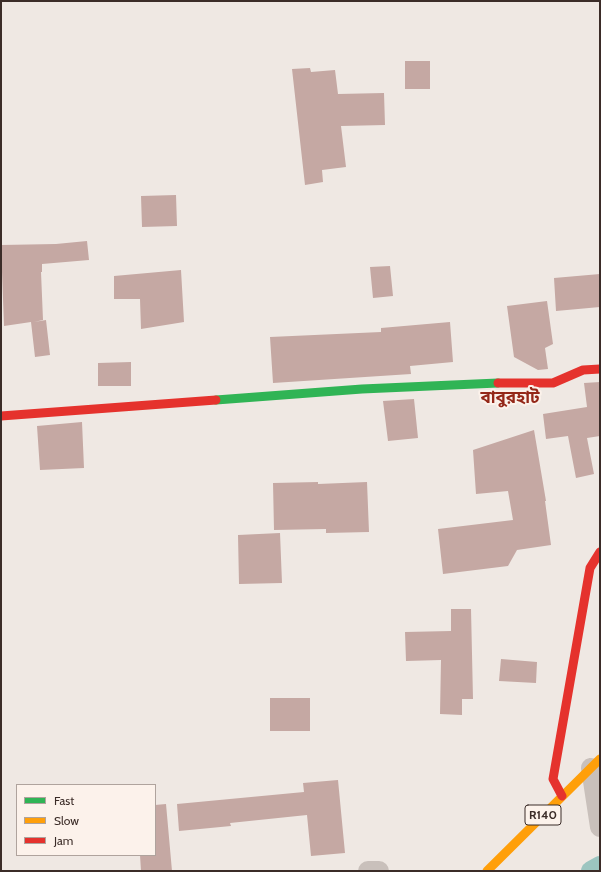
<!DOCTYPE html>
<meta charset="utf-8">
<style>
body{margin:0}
#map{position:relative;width:601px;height:872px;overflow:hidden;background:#efe8e3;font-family:Cabin,sans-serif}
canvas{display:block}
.frame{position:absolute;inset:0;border:2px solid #3b2c28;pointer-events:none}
.legend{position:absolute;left:16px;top:784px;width:140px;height:72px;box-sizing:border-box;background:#fcf2eb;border:1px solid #afa39d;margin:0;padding:5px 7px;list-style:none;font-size:12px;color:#3b2c28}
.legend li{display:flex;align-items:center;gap:8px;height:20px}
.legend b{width:20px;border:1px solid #afa39d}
</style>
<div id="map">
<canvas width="601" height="872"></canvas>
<div class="frame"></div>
<ul class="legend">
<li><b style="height:5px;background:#30b455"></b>Fast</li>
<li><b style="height:5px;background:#ff9f0a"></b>Slow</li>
<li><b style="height:5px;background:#e5322d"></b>Jam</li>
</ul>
</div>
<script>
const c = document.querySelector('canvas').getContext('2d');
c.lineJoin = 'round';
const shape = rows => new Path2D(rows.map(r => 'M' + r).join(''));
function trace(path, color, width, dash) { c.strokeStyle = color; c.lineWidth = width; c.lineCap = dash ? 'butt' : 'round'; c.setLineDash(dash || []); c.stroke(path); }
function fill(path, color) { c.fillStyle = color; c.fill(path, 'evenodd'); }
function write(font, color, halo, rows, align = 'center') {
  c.font = font + ' Cabin,"Noto Sans Bengali",sans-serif'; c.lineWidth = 4; c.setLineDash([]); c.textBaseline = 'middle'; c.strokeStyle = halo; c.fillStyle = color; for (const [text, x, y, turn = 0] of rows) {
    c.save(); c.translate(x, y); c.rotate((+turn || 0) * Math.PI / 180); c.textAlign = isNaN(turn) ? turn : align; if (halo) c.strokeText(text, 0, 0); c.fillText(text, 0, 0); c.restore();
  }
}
const canal = shape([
 [591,871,600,866]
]);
const building = shape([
 [405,61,430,61,430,89,405,89],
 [310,68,311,72,335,70,338,94,384,93,385,125,341,126,346,167,322,170,323,182,305,185,292,69],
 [176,195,177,226,142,227,141,196],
 [87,241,89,260,42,264,42,272,41,272,43,320,34,322,46,320,50,355,35,357,31,322,4,326,1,245,56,244],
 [390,266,393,296,373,298,370,267],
 [181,270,184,322,141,329,140,299,114,299,114,276],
 [600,274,600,307,556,311,554,278],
 [547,301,553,344,545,348,548,369,538,370,514,357,507,306],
 [450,322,453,362,410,366,411,374,273,383,270,337,381,332,381,328],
 [131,362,131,386,98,386,98,363],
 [600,382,600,436,587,438,594,474,576,478,568,436,546,439,543,414,587,407,584,383],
 [414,399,418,438,388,441,383,401],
 [82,422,84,468,40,470,37,426],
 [534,430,546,501,545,501,551,545,517,550,508,566,443,574,438,529,513,520,508,491,476,494,473,450],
 [318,482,318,484,367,482,369,532,326,533,326,529,274,530,273,483],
 [280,533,282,583,239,584,238,535],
 [451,609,471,609,473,699,462,699,462,715,440,714,441,660,406,661,405,632,451,631],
 [501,659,537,662,536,683,499,681],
 [270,698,310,698,310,731,270,731],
 [338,780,345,853,311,856,307,815,230,823,231,826,179,831,177,804,304,792,303,783],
 [166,804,172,871,141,871,140,855,155,855,155,805]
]);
const street = shape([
 [591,768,600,827],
 [368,871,379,871]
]);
const fast = shape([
 [216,400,362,389,498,383]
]);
const slow = shape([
 [487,871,600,759]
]);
const jam = shape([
 [498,383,553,383,583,370,600,369],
 [1,416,216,400],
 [562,796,553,779,590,568,600,552]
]);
const shields = [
 [543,815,36]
];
const shieldNames = [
 ["R140",543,815]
];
const districtNames = [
 ["বাবুরহাট",510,398]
];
trace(canal, '#9cc5c0', 20);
fill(building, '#c5a8a3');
trace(street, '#c9c0bb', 20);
trace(fast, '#30b455', 9);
trace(slow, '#ff9f0a', 9);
trace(jam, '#e5322d', 9);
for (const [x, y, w] of shields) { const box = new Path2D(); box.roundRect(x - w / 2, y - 10, w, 20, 3); c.fillStyle = '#fcf2eb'; c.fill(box); trace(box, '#3b2c28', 1); }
write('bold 12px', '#3b2c28', null, shieldNames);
write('bold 17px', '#942718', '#fcf2eb', districtNames);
</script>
